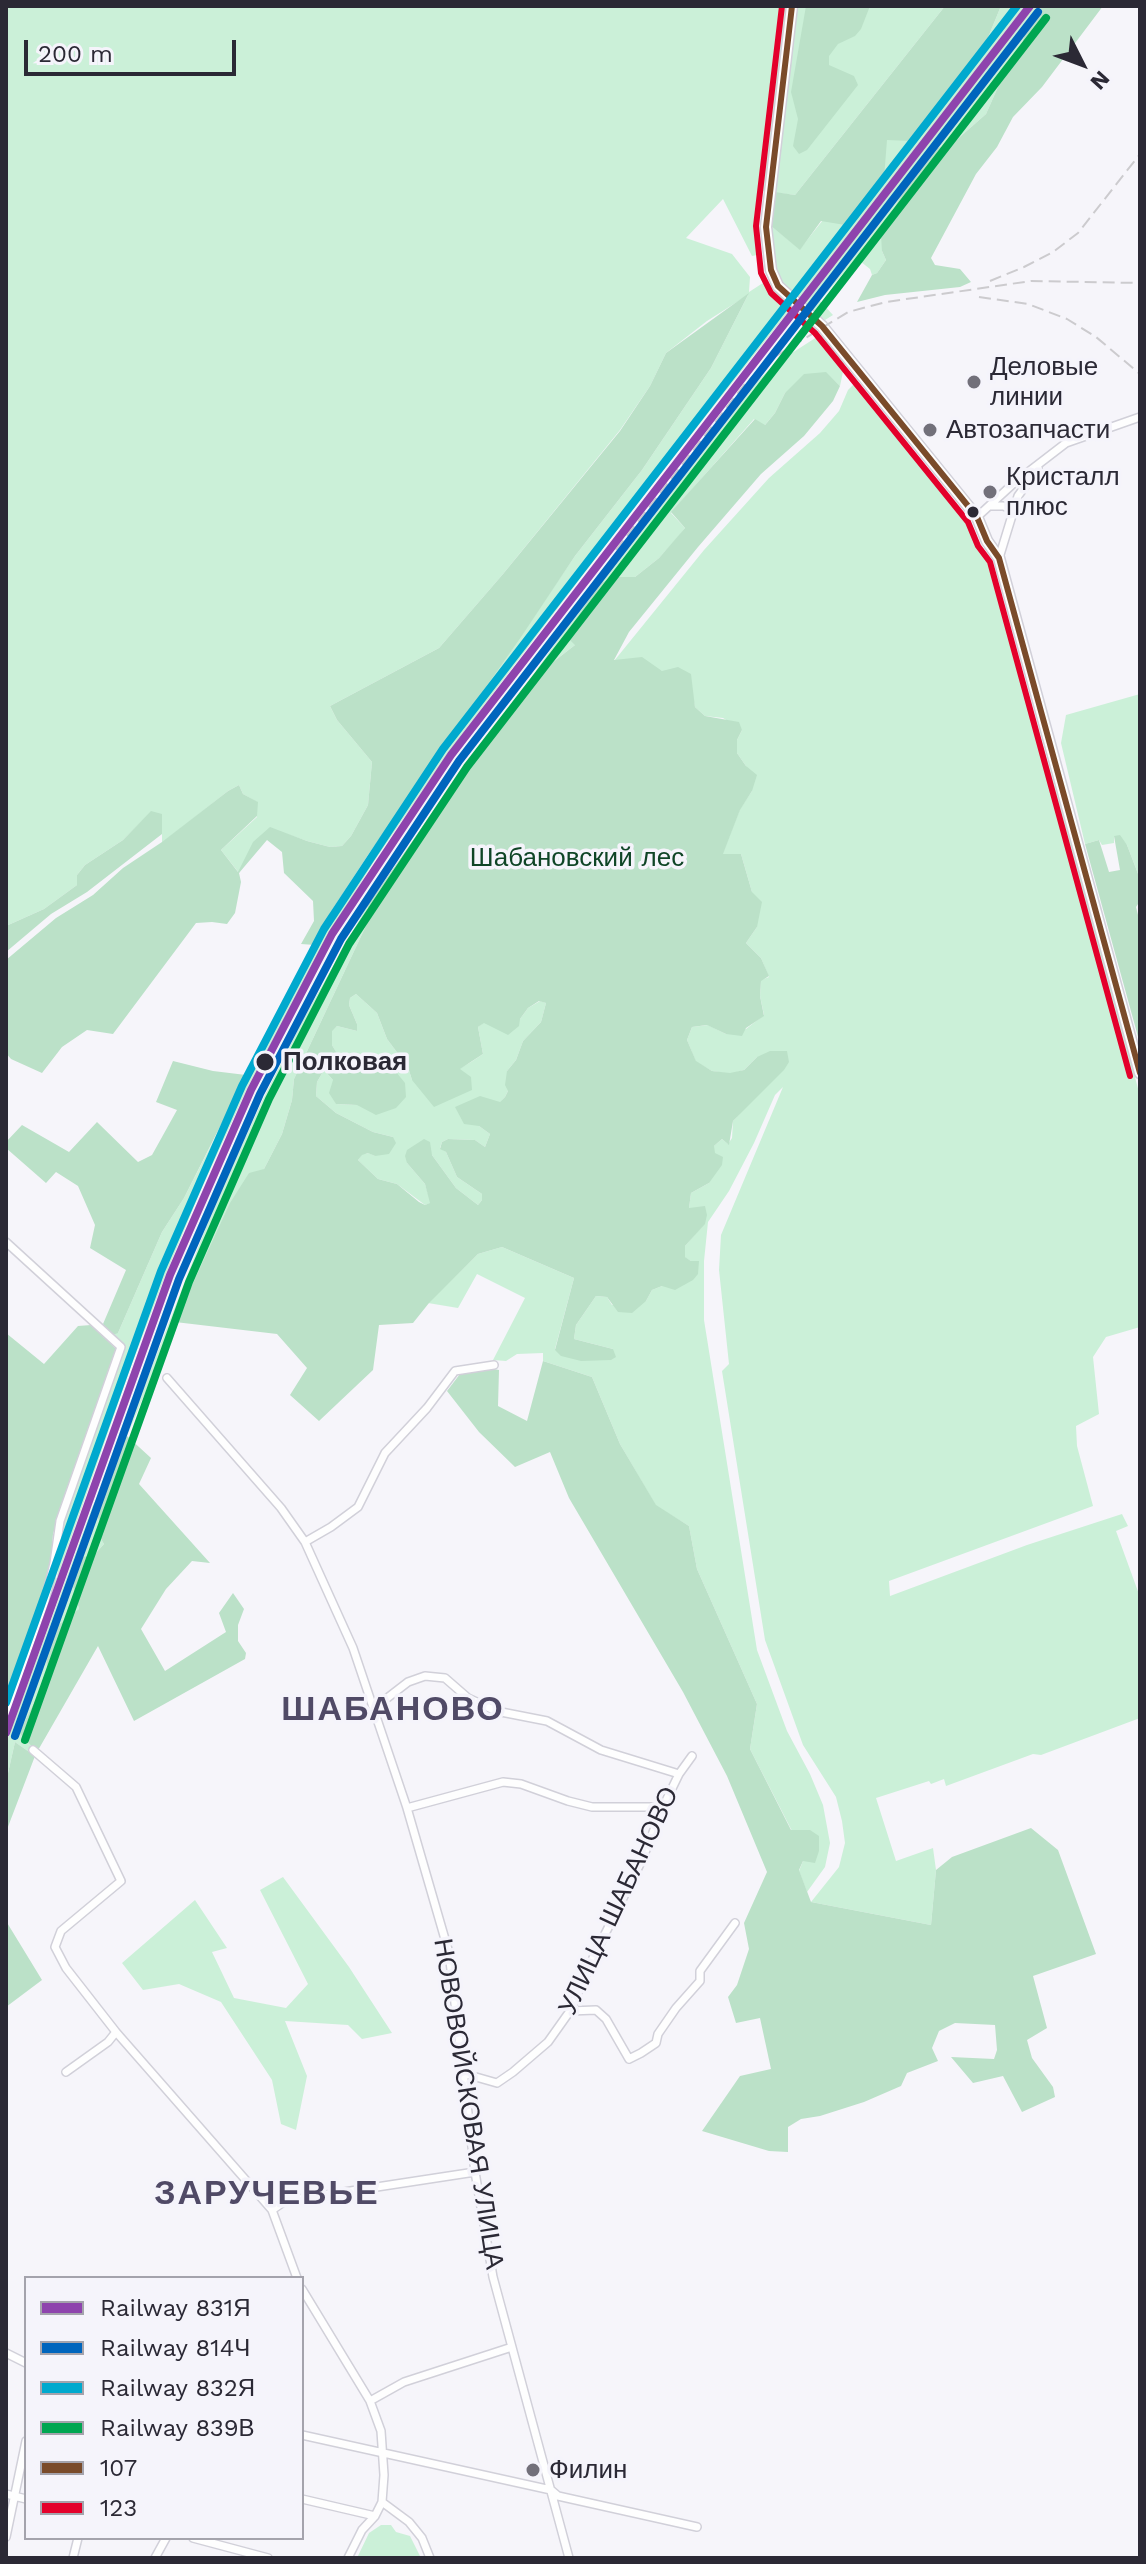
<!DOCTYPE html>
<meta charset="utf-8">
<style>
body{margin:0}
#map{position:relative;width:1146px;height:2564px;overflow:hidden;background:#f6f5fa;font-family:"Work Sans",sans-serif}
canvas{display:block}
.frame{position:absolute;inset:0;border:8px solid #2b2935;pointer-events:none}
.legend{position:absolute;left:24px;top:2276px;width:280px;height:264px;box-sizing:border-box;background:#f5f4fb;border:2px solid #a4a3ac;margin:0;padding:10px 14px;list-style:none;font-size:24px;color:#2b2935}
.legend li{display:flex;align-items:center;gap:16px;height:40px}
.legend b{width:40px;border:2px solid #a4a3ac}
.north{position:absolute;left:1042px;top:24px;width:80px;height:80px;-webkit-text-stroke:6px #f5f4fb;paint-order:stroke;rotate:132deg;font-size:22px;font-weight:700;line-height:32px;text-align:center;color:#2b2935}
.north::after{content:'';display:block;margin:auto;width:28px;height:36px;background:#2b2935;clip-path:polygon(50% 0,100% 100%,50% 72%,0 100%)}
.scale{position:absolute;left:24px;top:40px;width:212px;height:36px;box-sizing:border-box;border:4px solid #2b2935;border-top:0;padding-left:10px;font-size:24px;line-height:28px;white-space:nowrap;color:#2b2935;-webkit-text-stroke:6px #f5f4fb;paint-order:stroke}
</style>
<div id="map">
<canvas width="1146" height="2564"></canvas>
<div class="frame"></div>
<ul class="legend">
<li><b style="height:10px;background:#8e44ad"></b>Railway 831Я</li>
<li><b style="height:10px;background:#0065bd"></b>Railway 814Ч</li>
<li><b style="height:10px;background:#00a9ce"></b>Railway 832Я</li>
<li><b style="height:10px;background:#00a651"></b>Railway 839В</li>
<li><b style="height:10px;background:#7a4b2a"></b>107</li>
<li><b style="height:10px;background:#e4002b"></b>123</li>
</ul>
<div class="north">N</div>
<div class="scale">200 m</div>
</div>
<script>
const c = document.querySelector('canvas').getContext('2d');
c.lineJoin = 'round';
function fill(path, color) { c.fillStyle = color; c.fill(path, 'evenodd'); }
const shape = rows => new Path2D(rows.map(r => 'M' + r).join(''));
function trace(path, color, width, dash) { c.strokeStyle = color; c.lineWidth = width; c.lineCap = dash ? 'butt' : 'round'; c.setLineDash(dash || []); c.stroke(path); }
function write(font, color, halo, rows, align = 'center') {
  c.font = font + ' "Work Sans",sans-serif'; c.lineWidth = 7; c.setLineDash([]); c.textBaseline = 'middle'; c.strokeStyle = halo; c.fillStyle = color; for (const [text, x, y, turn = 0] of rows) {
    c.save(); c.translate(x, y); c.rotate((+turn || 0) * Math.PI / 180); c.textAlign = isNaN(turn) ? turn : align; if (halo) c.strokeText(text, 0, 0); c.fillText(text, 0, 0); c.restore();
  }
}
const green = shape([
 [6,6,945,6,795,195,761,191,757,255,752,256,723,199,686,238,732,254,750,277,749,292,766,281,793,306,648,489,451,749,375,860,329,934,247,1089,200,1192,166,1274,130,1369,57,1579,6,1719,6,1703,48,1575,57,1578,63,1521,121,1351,91,1325,103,1324,106,1332,118,1333,162,1232,184,1198,330,913,575,556,642,470,711,368,748,295,707,321,666,353,650,386,620,430,503,574,439,648,330,706,337,720,372,762,368,805,351,836,342,846,330,847,307,841,270,828,239,873,221,850,257,817,257,802,243,794,239,785,228,791,162,843,162,815,151,812,123,840,85,865,77,875,77,885,44,909,6,926],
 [1001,6,1025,6,800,299,780,281,772,258,771,226,800,249,887,139,987,40],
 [1035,6,1043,6,1028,23,1022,43,1009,62,986,114,953,143,937,148,882,251,886,260,877,273,872,275,870,269,856,258,820,301,833,315,825,320,804,303],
 [823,333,845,362,840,386,826,373,785,393,775,413,764,426,754,419,671,513,685,528,678,537,659,558,635,577,618,577,575,645,539,673,536,671,619,552,727,410,775,364],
 [856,382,966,519,992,567,1090,909,1140,1096,1140,1327,1106,1337,1093,1357,1099,1414,1076,1426,1077,1446,1093,1506,889,1581,890,1596,1027,1545,1122,1514,1128,1526,1116,1531,1140,1597,1140,1718,1041,1755,1033,1754,946,1786,944,1779,931,1784,929,1781,876,1798,896,1861,933,1848,936,1870,931,1925,811,1902,839,1867,845,1843,842,1821,836,1797,803,1745,765,1640,722,1371,729,1364,719,1270,721,1235,783,1087,775,1095,754,1143,729,1191,708,1222,704,1261,704,1320,757,1650,787,1731,810,1774,823,1805,830,1843,825,1867,807,1892,799,1871,803,1861,809,1830,792,1831,750,1749,757,1704,697,1569,689,1526,656,1506,620,1444,592,1377,543,1361,543,1353,517,1354,506,1361,493,1360,525,1298,477,1274,458,1308,428,1303,478,1254,502,1247,574,1278,555,1349,613,1349,574,1339,576,1325,596,1296,607,1297,612,1305,646,1301,652,1290,662,1286,691,1261,684,1257,685,1246,704,1224,689,1208,691,1193,709,1183,714,1146,722,1139,728,1144,732,1138,733,1121,757,1095,757,1057,744,1070,730,1074,712,1071,696,1062,687,1040,692,1027,708,1025,726,1034,746,1029,764,1015,760,996,761,980,769,977,761,958,746,943,757,927,752,892,741,854,722,855,740,809,752,791,746,766,737,753,737,740,742,730,723,718,705,716,695,707,692,692,662,671,614,661,704,550,769,478,820,433,839,411,848,390],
 [1140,694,1140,879,1127,845,1114,836,1114,843,1102,845,1099,840,1085,844,1061,743,1066,715],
 [367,906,371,915,294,1079,292,1100,282,1134,264,1169,202,1265,175,1322,127,1436,124,1438,217,1199,263,1099,305,1016],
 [356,994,377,1013,387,1039,408,1067,412,1080,459,1069,471,1062,483,1054,478,1027,483,1023,520,1019,528,1008,540,1001,546,1003,541,1022,523,1041,516,1060,507,1071,508,1091,505,1097,479,1126,490,1134,485,1147,475,1140,448,1139,442,1142,440,1148,446,1152,457,1177,482,1194,482,1200,478,1205,456,1188,432,1155,407,1163,425,1184,431,1203,425,1205,397,1184,378,1179,358,1160,362,1154,369,1153,375,1156,393,1137,373,1132,336,1113,316,1096,317,1082,324,1070,333,1080,336,1104,357,1105,385,1065,373,1071,354,1070,342,1063,332,1045,332,1030,337,1026,357,1031,357,1024,349,1005,350,998],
 [92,1508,99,1520,99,1536,104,1544,93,1556,73,1587,79,1609,46,1654,47,1676,19,1733,37,1752,35,1756,15,1742,6,1782,6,1743],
 [283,1877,349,1967,392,2033,362,2039,348,2025,285,2021,307,2076,296,2130,281,2124,272,2080,221,2002,179,1984,143,1990,122,1963,195,1900,227,1948,212,1952,234,1998,286,2008,308,1984,260,1890],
 [381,2525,391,2525,396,2532,410,2536,421,2558,357,2558,369,2533]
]);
const forest = shape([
 [806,6,870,6,861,29,855,36,838,44,829,56,829,65,854,76,858,85,807,150,799,154,793,146,798,119,791,92],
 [945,6,1001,6,987,40,910,141,887,140,884,178,845,225,821,221,800,250,771,226,775,192,795,195],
 [1043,6,1103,6,1042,87,1013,117,997,147,976,174,931,258,935,265,960,269,971,282,960,287,885,295,857,302,872,275,877,273,886,260,882,251,881,236,902,193,937,148,953,143,986,114,1009,62,1022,43,1028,23],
 [749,293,711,368,642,470,575,556,521,637,368,855,330,913,315,945,301,944,314,921,313,901,284,873,282,852,267,840,239,873,241,882,235,913,227,924,212,922,196,923,113,1034,87,1030,62,1047,42,1073,11,1059,6,1053,6,960,56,918,93,895,123,868,162,842,228,791,239,785,243,794,258,802,257,816,221,850,238,872,253,842,270,827,307,841,330,847,342,846,351,836,368,805,372,762,337,720,330,706,439,648,503,574,620,431,650,386,666,353],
 [826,372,840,386,833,401,804,436,761,474,698,547,629,632,614,660,642,657,662,671,678,667,691,674,695,707,705,716,739,722,742,730,737,740,737,753,746,766,757,775,752,791,740,810,723,854,741,854,752,892,762,902,757,927,746,943,761,958,769,976,761,981,760,996,764,1016,746,1028,742,1036,726,1034,707,1025,692,1027,687,1040,696,1061,712,1071,730,1073,744,1070,757,1057,770,1051,787,1051,789,1062,784,1070,733,1121,729,1145,722,1139,714,1146,715,1153,723,1157,722,1165,709,1183,691,1193,689,1208,705,1206,707,1215,705,1224,685,1246,685,1257,691,1261,699,1261,698,1274,693,1280,675,1290,662,1286,652,1290,646,1301,632,1313,618,1312,607,1297,596,1296,576,1325,574,1339,613,1349,616,1357,611,1360,581,1361,561,1356,555,1350,574,1278,502,1247,478,1254,429,1303,413,1323,379,1325,373,1370,319,1421,290,1395,307,1368,277,1334,175,1322,230,1203,249,1173,264,1169,282,1134,292,1100,294,1079,371,915,367,906,464,767,539,673,575,645,565,635,600,583,618,577,635,577,659,558,685,528,671,512,755,419,765,425,775,413,785,393,804,374],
 [356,994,377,1013,387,1039,408,1067,412,1080,434,1107,472,1090,471,1077,460,1069,483,1054,478,1027,484,1023,508,1035,519,1026,520,1019,528,1008,539,1001,546,1003,541,1022,523,1041,516,1060,507,1071,505,1085,508,1091,505,1097,500,1102,480,1096,455,1107,464,1124,479,1126,490,1134,485,1147,475,1140,448,1139,442,1142,440,1149,446,1152,457,1177,482,1194,482,1200,478,1205,456,1188,432,1155,430,1142,424,1139,407,1150,405,1156,407,1163,425,1184,430,1203,425,1205,419,1202,397,1184,378,1179,358,1160,362,1155,368,1153,375,1156,389,1154,396,1143,393,1137,373,1132,336,1113,316,1096,317,1082,324,1070,333,1080,329,1093,336,1104,357,1105,376,1115,396,1108,406,1097,405,1083,392,1067,385,1065,373,1071,354,1070,342,1062,332,1045,332,1031,337,1026,357,1031,357,1024,349,1005,350,998],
 [151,811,162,814,162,834,87,892,51,914,6,952,6,926,44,909,77,885,77,875,85,865,123,840],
 [1120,835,1127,845,1140,879,1140,901,1136,907,1140,923,1140,1044,1085,844,1099,840,1109,872,1120,870,1114,836],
 [173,1061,213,1071,246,1075,184,1198,162,1232,118,1333,110,1336,103,1324,126,1270,90,1248,95,1225,78,1186,56,1172,46,1183,6,1148,6,1142,22,1125,69,1152,97,1122,138,1162,152,1155,177,1110,156,1102],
 [91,1325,116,1349,53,1534,51,1562,42,1600,6,1703,6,1333,44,1364,78,1326],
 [543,1361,592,1377,620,1444,656,1505,689,1526,697,1569,757,1704,750,1749,791,1830,810,1830,819,1836,819,1851,815,1863,803,1861,799,1870,811,1902,931,1925,936,1870,952,1857,1031,1828,1058,1850,1096,1954,1033,1976,1047,2028,1027,2040,1032,2058,1053,2087,1055,2097,1022,2112,1003,2076,973,2083,951,2057,994,2059,997,2050,995,2025,955,2023,939,2031,932,2048,938,2061,907,2073,901,2086,864,2102,820,2116,801,2119,788,2127,788,2152,769,2151,702,2131,740,2076,771,2069,760,2018,736,2023,728,1997,737,1985,749,1949,744,1923,767,1872,727,1776,683,1692,569,1498,550,1452,515,1467,479,1432,447,1391,460,1374,488,1368,499,1370,498,1406,527,1421],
 [127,1436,151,1458,139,1484,210,1563,192,1561,166,1589,141,1629,165,1671,226,1632,219,1613,233,1593,244,1609,238,1625,238,1641,246,1653,245,1659,134,1721,98,1646,37,1752,19,1733,47,1676,46,1654,56,1627,79,1609,73,1587,77,1571,83,1557,94,1555,104,1544,99,1536,99,1520,92,1508,124,1438],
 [15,1742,35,1756,6,1832,6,1782],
 [6,1921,42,1980,6,2007]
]);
const street = shape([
 [992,506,1003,506,1015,510],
 [977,517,1014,483,1066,443,1140,417],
 [999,558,1018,496,1038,468],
 [6,1242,121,1347,60,1521,54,1563,45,1601,6,1713],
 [167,1378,281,1508,305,1542,353,1648,407,1808,449,1953,475,2172,493,2277,569,2558],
 [305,1542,331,1527,358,1507,385,1453,427,1408,455,1371,494,1365],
 [373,1709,408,1682,425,1676,445,1678,468,1698,496,1711,547,1721,601,1750,679,1774],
 [33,1750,76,1787,121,1881,61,1931,55,1947,66,1968,116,2032,272,2210,297,2278],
 [407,1808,503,1782,521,1784,568,1801,592,1807,663,1807],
 [570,2011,596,2010,606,2019,629,2059,641,2053,656,2043,658,2034,676,2008,700,1981,700,1971,735,1923],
 [66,2072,108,2042,116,2032],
 [462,2073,497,2083,513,2072,548,2042,570,2011,592,1960,642,1860,663,1807,679,1774,692,1756],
 [272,2210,285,2201,475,2172],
 [302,2289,370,2401,381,2431,384,2475,382,2502,375,2516,362,2530,348,2558],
 [6,2353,26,2363],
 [370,2401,404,2382,512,2347],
 [302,2435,551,2490,558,2496,697,2527],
 [6,2494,26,2499],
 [302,2499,375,2516],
 [382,2502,409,2522,422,2538,430,2558],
 [6,2537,26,2441],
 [193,2538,268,2558],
 [73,2558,78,2538],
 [155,2558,166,2538]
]);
const secondary = shape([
 [792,6,766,227,771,270,778,286,822,326,977,517,987,541,999,558,1140,1073]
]);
const rail = shape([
 [990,281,1024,267,1053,252,1078,233,1140,154],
 [979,297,1028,304,1067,319,1096,337,1140,374],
 [616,550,744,385,771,359,848,312,886,302,1031,281,1140,283]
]);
const bus1 = shape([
 [792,6,766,227,771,270,778,286,822,326,977,517,987,541,999,558,1140,1073]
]);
const bus2 = shape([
 [782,6,756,226,761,273,771,293,815,333,968,522,978,546,990,562,1130,1076]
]);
const rail1 = shape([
 [6,1733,170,1275,251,1090,332,934,451,755,1030,6]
]);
const rail2 = shape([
 [15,1736,179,1279,260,1094,341,939,459,761,1038,12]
]);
const rail3 = shape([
 [6,1703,161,1271,242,1086,324,929,443,749,1017,6]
]);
const rail4 = shape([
 [25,1740,189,1282,269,1099,349,944,467,767,1046,18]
]);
const markers = [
 [974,382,8,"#72707a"],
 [930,430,8,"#72707a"],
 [990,492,8,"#72707a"],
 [973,512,7,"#2b2935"],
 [265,1062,10,"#2b2935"],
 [533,2470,8,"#72707a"]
];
const poiNames = [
 ["Деловые",990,367],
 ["линии",990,397],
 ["Автозапчасти",946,430],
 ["Кристалл",1006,477],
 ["плюс",1006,507],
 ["Филин",549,2470]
];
const parkNames = [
 ["Шабановский лес",577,858]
];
const stopNames = [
 ["Полковая",283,1062]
];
const streetNames = [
 ["УЛИЦА ШАБАНОВО",619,1901,-65],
 ["НОВОВОЙСКОВАЯ УЛИЦА",468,2104,81]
];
const districtNames = [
 ["ШАБАНОВО",393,1710],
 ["ЗАРУЧЕВЬЕ",267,2194]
];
fill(green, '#cbf0d8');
fill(forest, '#bbe1c8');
trace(street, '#d1d0d9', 10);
trace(secondary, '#d1d0d9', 13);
trace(street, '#fefefe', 7);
trace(secondary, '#fefefe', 10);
trace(rail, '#cccbce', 2, [12, 6]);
trace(bus1, '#7a4b2a', 6);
trace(bus2, '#e4002b', 6);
trace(rail1, '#8e44ad', 8);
trace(rail2, '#0065bd', 8);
trace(rail3, '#00a9ce', 8);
trace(rail4, '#00a651', 8);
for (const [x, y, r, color] of markers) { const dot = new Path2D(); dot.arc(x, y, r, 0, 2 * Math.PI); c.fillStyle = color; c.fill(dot); trace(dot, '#f5f4fb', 3); }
write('26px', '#2b2935', '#f5f4fb', poiNames, 'left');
write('26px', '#0f4526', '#f5f4fb', parkNames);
write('bold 26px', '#2b2935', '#f5f4fb', stopNames, 'left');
write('26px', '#2b2935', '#f5f4fb', streetNames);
c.letterSpacing = '2px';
write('bold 34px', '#504a66', '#f5f4fb', districtNames);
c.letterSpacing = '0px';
</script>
